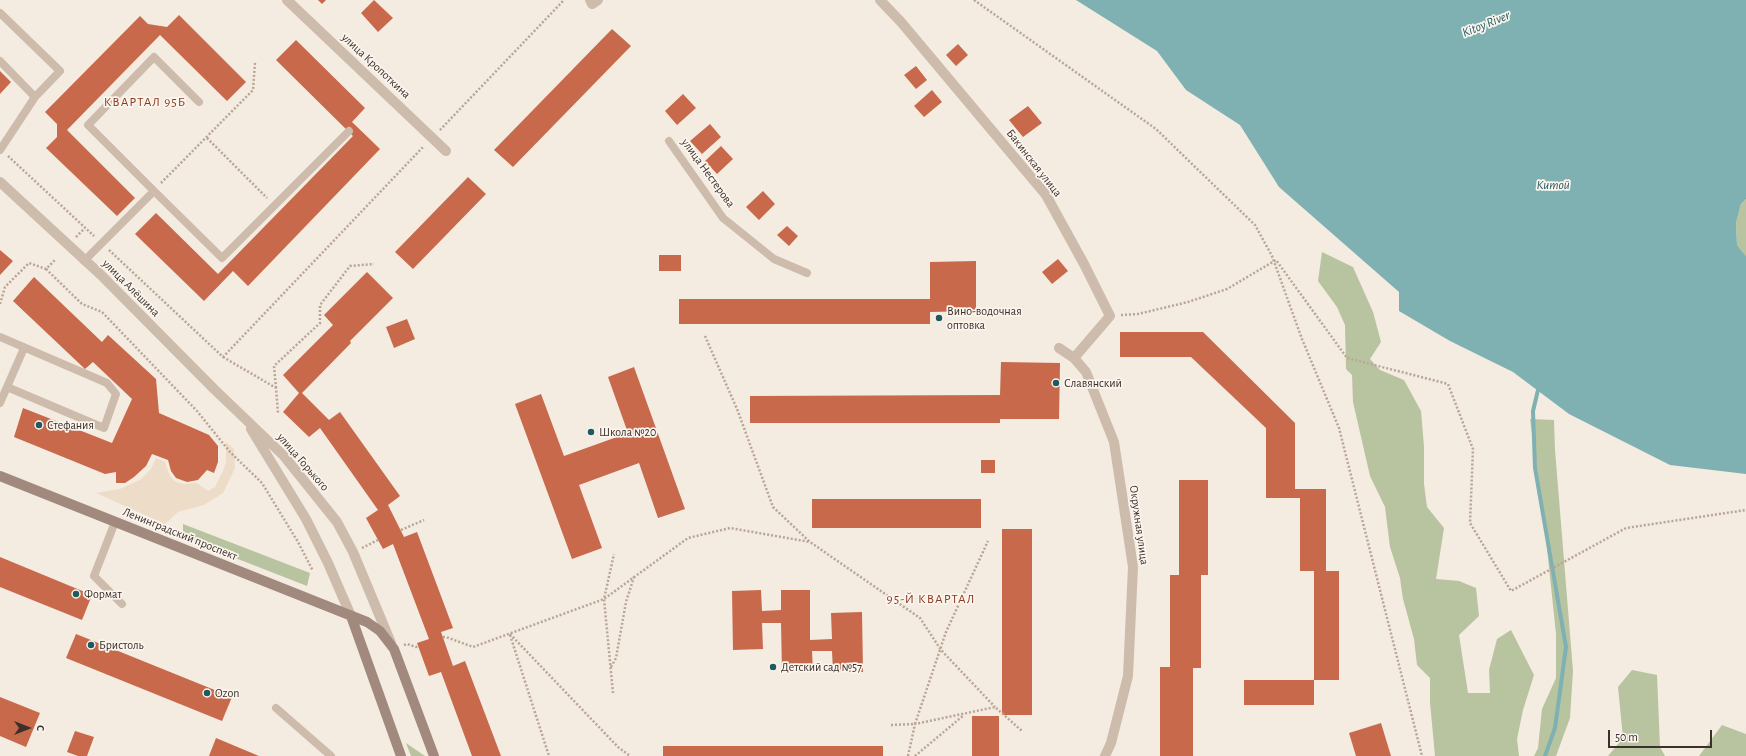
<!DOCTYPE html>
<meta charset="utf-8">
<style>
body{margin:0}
#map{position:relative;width:1746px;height:756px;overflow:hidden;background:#f4ebe1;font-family:"Alegreya Sans",sans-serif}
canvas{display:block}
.north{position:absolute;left:8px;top:708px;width:40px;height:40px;-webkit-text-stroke:3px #fbf5ee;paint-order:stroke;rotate:90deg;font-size:11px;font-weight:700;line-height:16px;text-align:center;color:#3b302b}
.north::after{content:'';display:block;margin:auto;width:14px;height:18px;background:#3b302b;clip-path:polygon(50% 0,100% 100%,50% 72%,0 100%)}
.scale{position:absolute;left:1608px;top:730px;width:104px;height:18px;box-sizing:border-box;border:2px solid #3b302b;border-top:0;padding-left:5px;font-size:12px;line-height:14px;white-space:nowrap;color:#3b302b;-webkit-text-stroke:3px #fbf5ee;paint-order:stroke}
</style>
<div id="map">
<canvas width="1746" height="756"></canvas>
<div class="north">С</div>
<div class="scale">50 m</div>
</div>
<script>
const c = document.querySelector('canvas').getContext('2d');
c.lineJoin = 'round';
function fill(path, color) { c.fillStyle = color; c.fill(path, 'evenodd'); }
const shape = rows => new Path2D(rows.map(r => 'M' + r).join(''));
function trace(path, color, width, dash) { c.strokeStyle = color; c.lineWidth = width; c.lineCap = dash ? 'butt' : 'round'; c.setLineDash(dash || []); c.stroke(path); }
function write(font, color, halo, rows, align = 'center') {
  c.font = font + ' "Alegreya Sans",sans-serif'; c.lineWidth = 3.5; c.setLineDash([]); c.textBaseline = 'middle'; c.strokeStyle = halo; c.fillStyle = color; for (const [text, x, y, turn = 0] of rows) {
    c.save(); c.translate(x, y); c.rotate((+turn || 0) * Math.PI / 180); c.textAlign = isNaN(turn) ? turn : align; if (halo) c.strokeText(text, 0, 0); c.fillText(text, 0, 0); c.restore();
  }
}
const green = shape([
 [1746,199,1746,256,1737,245,1736,223,1741,204],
 [1322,252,1353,267,1373,312,1381,342,1370,359,1380,370,1404,380,1421,411,1424,447,1424,484,1427,507,1444,528,1436,579,1459,581,1476,588,1479,616,1459,635,1468,693,1490,693,1489,670,1497,639,1511,630,1534,675,1523,710,1517,739,1519,756,1435,756,1430,702,1430,678,1417,665,1414,639,1403,599,1400,578,1390,547,1385,507,1370,476,1353,402,1352,375,1346,369,1345,325,1337,307,1318,281],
 [1530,419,1554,420,1555,450,1573,671,1570,718,1556,756,1534,756,1538,748,1542,709,1556,678,1556,634,1544,520],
 [183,524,310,573,307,586,197,543,183,533],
 [1632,670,1657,675,1660,747,1665,756,1608,756,1623,738,1618,687],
 [1722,725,1746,734,1746,756,1699,756],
 [406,743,425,756,411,756]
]);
const plaza = shape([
 [226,442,234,449,235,468,223,493,204,505,178,512,165,524,96,493,120,489,140,480,151,469,156,458,165,462,169,474,174,481,183,484,197,483,208,491,215,487,223,471,226,463]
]);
const water = shape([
 [1076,0,1746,0,1746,199,1741,204,1736,223,1737,245,1746,256,1746,474,1670,465,1569,414,1513,372,1450,341,1399,311,1399,292,1279,187,1240,125,1186,90,1157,51]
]);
const stream = shape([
 [1538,390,1533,411,1535,468,1566,647,1555,728,1545,756]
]);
const building = shape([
 [318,0,326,0,322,4],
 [374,0,393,18,378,32,361,13],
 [179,15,246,82,227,101,160,35,67,130,135,198,117,216,46,148,57,137,57,124,45,112,140,16,148,24,167,27],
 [612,29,631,46,513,167,494,150],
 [296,40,365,108,352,122,380,149,248,286,233,271,204,301,135,234,156,213,218,274,353,136,276,60],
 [958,44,968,55,956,66,946,55],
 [916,66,927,80,916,89,904,75],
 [0,71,11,82,0,94],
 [932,90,942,102,924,117,914,106],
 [683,94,696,108,677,125,665,111],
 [1028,106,1042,123,1023,137,1009,120],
 [710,124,721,137,702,154,690,141],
 [721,146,733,159,717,174,705,161],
 [468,177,486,194,413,269,395,252],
 [763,191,775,204,759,220,746,207],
 [787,226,798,236,789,246,777,235],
 [0,250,13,261,0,275],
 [659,255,681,255,681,271,659,271],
 [1058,259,1068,271,1052,284,1042,272],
 [976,261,976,311,930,312,930,324,679,324,679,299,930,299,930,262],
 [367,272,393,298,350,341,351,343,302,393,329,420,340,412,400,496,388,505,404,537,417,532,453,628,441,632,453,666,465,661,501,756,472,756,441,672,429,676,417,643,429,639,393,544,383,549,366,518,378,510,320,428,309,437,283,412,299,393,283,375,333,325,324,315],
 [34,277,102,342,108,335,156,379,159,413,209,435,218,446,218,462,214,473,207,470,198,480,187,482,176,478,171,471,168,460,152,454,146,466,134,477,125,483,116,483,116,472,105,474,14,437,23,408,112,443,132,399,93,362,85,369,13,301],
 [407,319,415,339,394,348,386,327],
 [1120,332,1203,332,1295,423,1295,489,1326,489,1326,571,1339,571,1339,680,1314,680,1314,705,1244,705,1244,680,1314,680,1314,571,1300,571,1300,498,1266,498,1266,428,1191,357,1120,357],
 [1001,362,1060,363,1059,419,1000,419,1000,423,750,423,750,396,1000,395],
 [634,367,685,509,658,518,639,463,579,485,602,548,572,559,515,404,541,394,564,456,628,433,608,377],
 [981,460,995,460,995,473,981,473],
 [1179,480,1208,480,1208,575,1201,575,1201,668,1193,668,1193,756,1160,756,1160,667,1170,667,1170,575,1179,575],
 [812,499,981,499,981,528,812,528],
 [1002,529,1032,529,1032,715,1002,715],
 [0,557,92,595,82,620,0,587],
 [761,590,762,611,781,610,781,590,810,590,810,640,832,639,831,613,862,612,863,672,833,672,832,651,812,651,813,672,782,672,781,623,762,623,763,649,733,650,732,591],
 [76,634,232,697,222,721,66,658],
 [0,697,40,713,26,747,0,736],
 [972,716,999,716,999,756,972,756],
 [1381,723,1391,756,1356,756,1349,733],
 [75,731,94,737,87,756,78,756,67,752],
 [216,738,259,756,209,756],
 [663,746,883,746,883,756,663,756]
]);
const path = shape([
 [974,0,1156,129,1255,225,1272,256,1302,339,1339,428,1422,756],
 [440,130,564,0],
 [207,138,267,198],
 [8,156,94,236],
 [161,183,253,90,255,63],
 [76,237,85,228],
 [109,250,223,357,424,146],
 [46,269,82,304,102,312,197,411,230,452,262,483,298,542,313,571],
 [0,304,5,287,29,263,46,269,55,260],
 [1121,315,1138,314,1188,302,1227,289,1276,260,1347,358,1448,384,1473,449,1470,523,1511,591,1626,528,1746,510],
 [705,336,737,409,773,507,810,542,920,618,941,650,995,707],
 [223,357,276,388,278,413],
 [276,388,274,366,320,323,320,305,350,266,374,264],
 [401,530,424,520],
 [362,548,378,540],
 [510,634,618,747,630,756],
 [510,635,549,756],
 [443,637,446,637,473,647,604,599,688,538,730,528,810,542],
 [404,645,407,644,416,647,418,646],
 [611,667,616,658,626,602,634,577],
 [613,693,604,599,614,554],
 [891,725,915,724,946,632,988,541],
 [908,756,915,724,995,707,1022,731],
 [915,756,964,715]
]);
const service = shape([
 [0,13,60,71,35,97,0,150],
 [0,61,35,97],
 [669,141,723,218,774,259,807,273],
 [154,191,222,258,349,131],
 [84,261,154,191,88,125,154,57,199,102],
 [0,337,107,383,116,394,104,428,7,387,0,403],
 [7,387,24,348],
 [115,522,94,576,122,604],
 [276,708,331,756]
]);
const minor = shape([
 [287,0,446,151],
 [590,0,592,4,598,0],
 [880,0,901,22,1046,195,1084,264,1110,316,1074,358],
 [1059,348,1074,358,1086,372,1114,442,1133,567,1128,676,1111,743,1105,756]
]);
const tertiary = shape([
 [0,182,101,275,214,389,284,456,337,522,353,552,391,643],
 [251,429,306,519,328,563,351,616]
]);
const secondary = shape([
 [0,476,367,622,380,631,394,649,434,756],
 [351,616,401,756]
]);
const markers = [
 [939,318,4,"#1f5a5e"],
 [1056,383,4,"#1f5a5e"],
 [39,425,4,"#1f5a5e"],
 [591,432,4,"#1f5a5e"],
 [76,594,4,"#1f5a5e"],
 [91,645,4,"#1f5a5e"],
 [773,667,4,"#1f5a5e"],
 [207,693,4,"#1f5a5e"]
];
const streetNames = [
 ["улица Кропоткина",376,66,43],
 ["Бакинская улица",1034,163,52],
 ["улица Нестерова",708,173,54],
 ["улица Алёшина",131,288,45],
 ["улица Горького",303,462,49],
 ["Окружная улица",1139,525,82],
 ["Ленинградский проспект",180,534,22]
];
const poiNames = [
 ["Вино-водочная",947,311],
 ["оптовка",947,325],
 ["Славянский",1064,383],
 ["Стефания",47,425],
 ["Школа №20",599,432],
 ["Формат",84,594],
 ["Бристоль",99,645],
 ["Детский сад №57",781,667],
 ["Ozon",215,693]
];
const waterNames = [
 ["Kitoy River",1486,24,-22],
 ["Китой",1553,185]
];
const neighbourhoodNames = [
 ["КВАРТАЛ 95Б",145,102],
 ["95-Й КВАРТАЛ",931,599]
];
fill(green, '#b8c4a0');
fill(plaza, '#ecdcc8');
fill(water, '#7fb0b2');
trace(stream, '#7fb0b2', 4);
fill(building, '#c8694b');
trace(path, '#b9a596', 2.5, [2, 2]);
trace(service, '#cdbbac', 8);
trace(minor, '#cdbbac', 10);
trace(tertiary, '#cdbbac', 10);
trace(secondary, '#a18a7d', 10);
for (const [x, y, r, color] of markers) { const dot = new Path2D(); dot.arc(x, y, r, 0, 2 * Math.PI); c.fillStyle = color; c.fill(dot); trace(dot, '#fbf5ee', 1.5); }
write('12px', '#3b302b', '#fbf5ee', streetNames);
write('12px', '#3b302b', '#fbf5ee', poiNames, 'left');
write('italic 13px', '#1f5a5e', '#fbf5ee', waterNames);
c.letterSpacing = '1px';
write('13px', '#8c3b22', '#fbf5ee', neighbourhoodNames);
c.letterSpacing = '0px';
</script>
